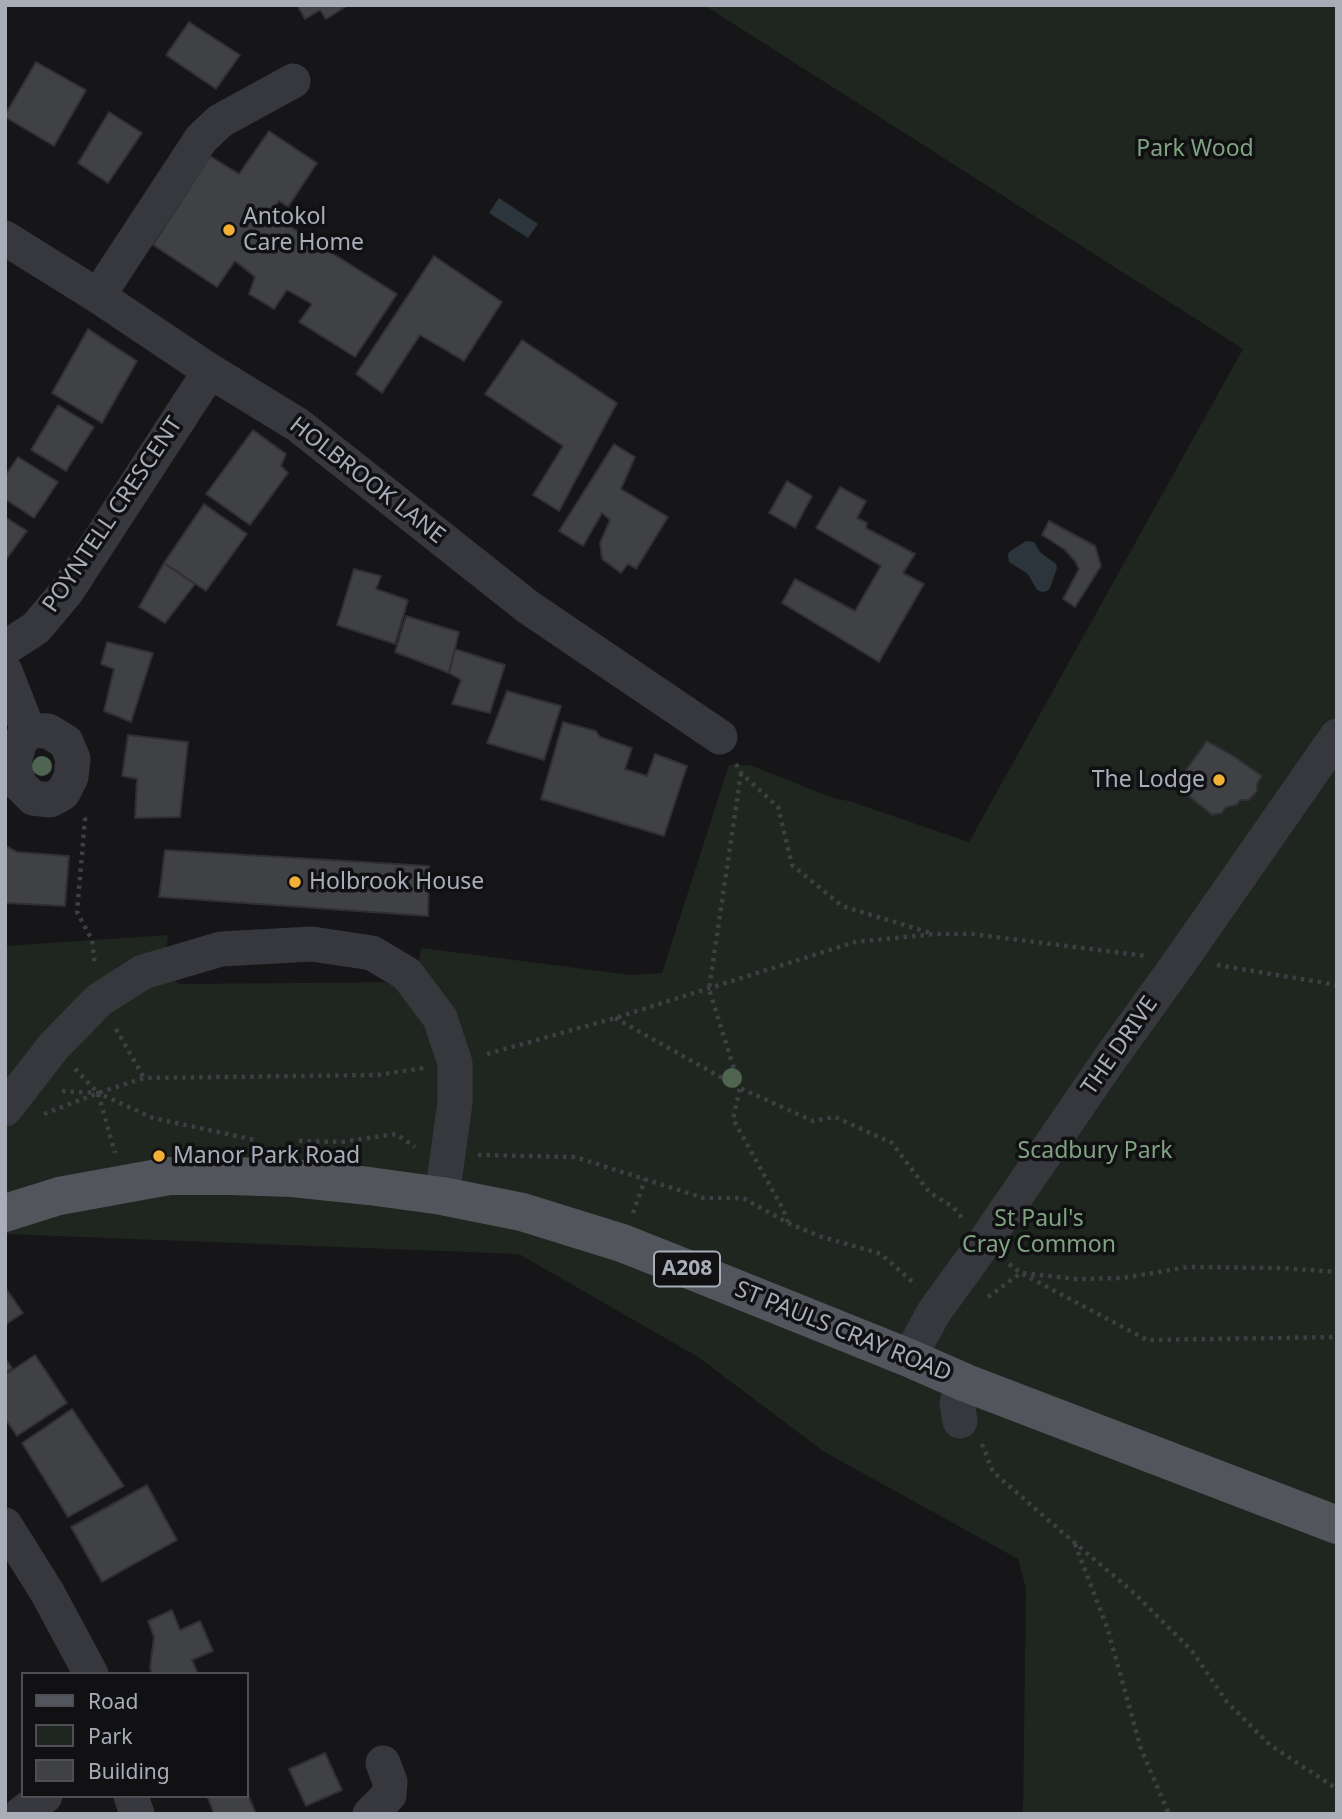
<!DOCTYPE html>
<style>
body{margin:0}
#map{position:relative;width:1342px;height:1819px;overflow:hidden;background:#161618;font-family:"Noto Sans",sans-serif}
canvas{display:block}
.frame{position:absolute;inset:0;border:7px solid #a8adb8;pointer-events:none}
.legend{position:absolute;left:21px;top:1672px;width:228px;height:126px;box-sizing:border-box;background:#111113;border:2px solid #4d4f55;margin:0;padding:9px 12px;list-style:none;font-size:21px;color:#a8adb8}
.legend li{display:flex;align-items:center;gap:14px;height:35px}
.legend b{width:35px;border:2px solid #4d4f55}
</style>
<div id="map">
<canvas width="1342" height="1819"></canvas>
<div class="frame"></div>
<ul class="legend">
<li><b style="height:9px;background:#53555c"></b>Road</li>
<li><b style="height:19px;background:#1e261f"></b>Park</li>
<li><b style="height:19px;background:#404145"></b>Building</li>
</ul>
</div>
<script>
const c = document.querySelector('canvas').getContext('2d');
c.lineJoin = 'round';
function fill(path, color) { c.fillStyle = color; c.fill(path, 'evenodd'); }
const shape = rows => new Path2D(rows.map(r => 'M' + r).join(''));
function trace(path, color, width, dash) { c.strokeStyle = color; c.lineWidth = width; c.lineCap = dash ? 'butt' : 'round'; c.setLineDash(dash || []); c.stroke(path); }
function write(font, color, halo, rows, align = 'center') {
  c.font = font + ' "Noto Sans",sans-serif'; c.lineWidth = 7; c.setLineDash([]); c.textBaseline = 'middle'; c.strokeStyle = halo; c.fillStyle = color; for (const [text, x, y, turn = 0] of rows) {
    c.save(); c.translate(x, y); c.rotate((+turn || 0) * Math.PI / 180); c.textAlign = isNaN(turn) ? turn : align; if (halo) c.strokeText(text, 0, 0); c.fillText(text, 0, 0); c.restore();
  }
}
const green = shape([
 [704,5,1337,5,1337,1814,1023,1814,1026,1588,1018,1559,823,1451,698,1357,519,1254,5,1234,5,946,168,935,163,975,180,984,415,982,421,948,631,975,662,973,729,765,750,765,833,798,849,801,969,842,1243,349]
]);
const water = shape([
 [499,198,538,224,528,238,489,213],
 [1026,541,1034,542,1040,552,1056,564,1057,568,1050,588,1047,591,1042,592,1037,590,1028,574,1009,562,1008,556,1009,552]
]);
const building = shape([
 [297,5,345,5,345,7,326,19,320,10,305,19,297,5],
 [189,22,240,55,216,89,166,55,189,22],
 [36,62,86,90,54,146,5,117,5,115,36,62],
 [109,112,142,133,108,183,78,163,109,112],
 [269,131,317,163,288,207,279,201,270,214,397,294,355,357,299,322,312,304,287,290,274,309,249,294,255,277,235,261,217,287,153,245,210,156,239,174,269,131],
 [434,256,502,302,464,361,420,335,382,393,356,374,434,256],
 [88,329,137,361,102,423,52,393,88,329],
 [522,340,617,403,559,511,533,495,563,446,485,394,522,340],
 [58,405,94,427,66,471,31,450,58,405],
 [253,430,286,454,281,466,288,473,250,525,206,494,253,430],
 [614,444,635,457,621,489,668,517,636,569,628,564,621,573,602,559,600,543,610,520,602,513,583,546,559,531,614,444],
 [18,457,58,482,34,518,5,499,5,476,18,457],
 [787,481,812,496,795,528,769,513,787,481],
 [840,487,866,501,857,518,867,523,866,528,915,554,903,573,924,584,879,662,782,603,795,579,855,611,881,566,816,528,840,487],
 [204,504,247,534,206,591,164,563,204,504],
 [5,517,27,531,5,561,5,517],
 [1049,521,1095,546,1101,566,1075,607,1063,599,1079,569,1075,561,1064,549,1042,535,1049,521],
 [164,563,195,584,165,623,139,607,164,563],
 [354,569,381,576,376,589,408,600,395,644,337,625,354,569],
 [406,616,459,632,449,673,395,652,406,616],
 [107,642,153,653,131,722,104,711,114,669,101,664,107,642],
 [455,649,505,665,490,713,452,704,461,680,449,673,455,649],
 [507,691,561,706,544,760,487,743,507,691],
 [563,722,596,731,600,737,632,748,625,769,647,776,655,754,687,766,664,836,541,799,563,722],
 [128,735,188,742,180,817,135,818,137,779,122,776,128,735],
 [1207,741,1235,757,1262,776,1257,784,1257,791,1249,800,1240,800,1237,805,1226,807,1222,813,1212,815,1175,785,1207,741],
 [6,846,17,852,69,856,65,906,5,903,6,846],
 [165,850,429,866,428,916,159,897,165,850],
 [5,1287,23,1313,5,1325,5,1287],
 [35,1355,67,1403,17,1436,5,1418,5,1375,35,1355],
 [5,1358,12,1368,5,1373,5,1358],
 [72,1409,124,1486,68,1517,22,1443,72,1409],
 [147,1485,177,1540,102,1582,71,1527,147,1485],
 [172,1610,180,1630,200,1621,213,1651,192,1660,198,1674,152,1674,150,1668,154,1637,148,1621,172,1610],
 [325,1753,342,1790,306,1806,289,1769,325,1753],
 [247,1792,256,1814,214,1814,208,1798,213,1796,247,1796,247,1792]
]);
const path = shape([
 [736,764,741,773,778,807,792,865,842,906,931,933],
 [741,773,709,989,740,1088,733,1119,783,1209,788,1222],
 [84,818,85,819,77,912,92,940,95,965],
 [1217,965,1337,985],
 [615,1018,740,1088,813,1121,835,1117,892,1143,929,1192,953,1207,963,1219],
 [116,1029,144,1078],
 [487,1054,615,1018,855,942,935,934,972,934,1146,956],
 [75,1069,98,1093,115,1153],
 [62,1091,98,1093,153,1118,255,1140],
 [44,1114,98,1093,144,1078,377,1075,424,1068],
 [299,1141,342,1142,396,1134,415,1147],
 [478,1155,575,1157,704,1198,743,1198,788,1223,819,1236,881,1254,916,1285],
 [633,1213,645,1179],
 [1009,1264,1021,1273,1077,1279,1123,1278,1188,1267,1281,1268,1337,1272],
 [988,1297,1021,1273,1147,1340,1337,1337],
 [982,1444,993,1472,1062,1532,1134,1593,1192,1651,1227,1702,1270,1745,1337,1789],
 [1075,1544,1108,1630,1141,1749,1169,1814]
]);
const minor = shape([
 [5,238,98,296,210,371,298,425,528,607,720,737],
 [98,296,201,139,220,121,293,81],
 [5,648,36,628,67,591,210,371],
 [5,671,28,730],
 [28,730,48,731,66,742,73,759,71,777,63,793,50,800,33,798,19,784,14,762,19,744,28,730],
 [5,1109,54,1046,99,1000,143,972,221,949,312,944,372,953,407,974,440,1018,455,1063,455,1103,442,1196],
 [909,1358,934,1312,984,1243,1109,1060,1181,960,1337,736],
 [960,1421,957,1403,966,1383],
 [5,1525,47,1592,91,1674],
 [131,1796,137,1814],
 [21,1814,45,1796],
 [370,1814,389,1795,390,1782,383,1763]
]);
const major = shape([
 [5,1213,59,1196,169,1176,231,1176,292,1178,369,1186,442,1196,522,1212,622,1243,670,1262,909,1358,966,1383,1337,1525]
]);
const trees = [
 [42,766],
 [732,1078]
];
const markers = [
 [229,230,7,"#f2b134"],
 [1219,780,7,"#f2b134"],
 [295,882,7,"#f2b134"],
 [159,1156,7,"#f2b134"]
];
const shields = [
 [687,1269,66]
];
const shieldNames = [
 ["A208",687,1269]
];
const parkNames = [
 ["Park Wood",1195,149],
 ["Scadbury Park",1095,1151],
 ["St Paul's",1039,1219],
 ["Cray Common",1039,1245]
];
const poiNames = [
 ["Antokol",243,217],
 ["Care Home",243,243],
 ["The Lodge",1205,780,"right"],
 ["Holbrook House",309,882],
 ["Manor Park Road",173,1156]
];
const streetNames = [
 ["HOLBROOK LANE",367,481,38],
 ["POYNTELL CRESCENT",113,515,-56],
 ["THE DRIVE",1120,1046,-55],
 ["ST PAULS CRAY ROAD",843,1332,22]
];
fill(green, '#1e261f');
fill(water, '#2c353c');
fill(building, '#404145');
trace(building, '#303034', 2);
trace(path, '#3d3f44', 4.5, [3.5, 5]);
trace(minor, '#37383d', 35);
trace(major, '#53555c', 38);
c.fillStyle = '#506452';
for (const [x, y] of trees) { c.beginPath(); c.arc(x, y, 10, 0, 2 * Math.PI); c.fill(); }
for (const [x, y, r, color] of markers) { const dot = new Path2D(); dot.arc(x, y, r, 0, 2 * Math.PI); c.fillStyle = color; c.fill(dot); trace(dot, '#111113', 2.5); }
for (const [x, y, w] of shields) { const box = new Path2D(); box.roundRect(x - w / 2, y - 17.5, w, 35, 5); c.fillStyle = '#111113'; c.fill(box); trace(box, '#a8adb8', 2); }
write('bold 21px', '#a8adb8', null, shieldNames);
write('23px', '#7fa381', '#111113', parkNames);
write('23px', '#a8adb8', '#111113', poiNames, 'left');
write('23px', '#a8adb8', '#111113', streetNames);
</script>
